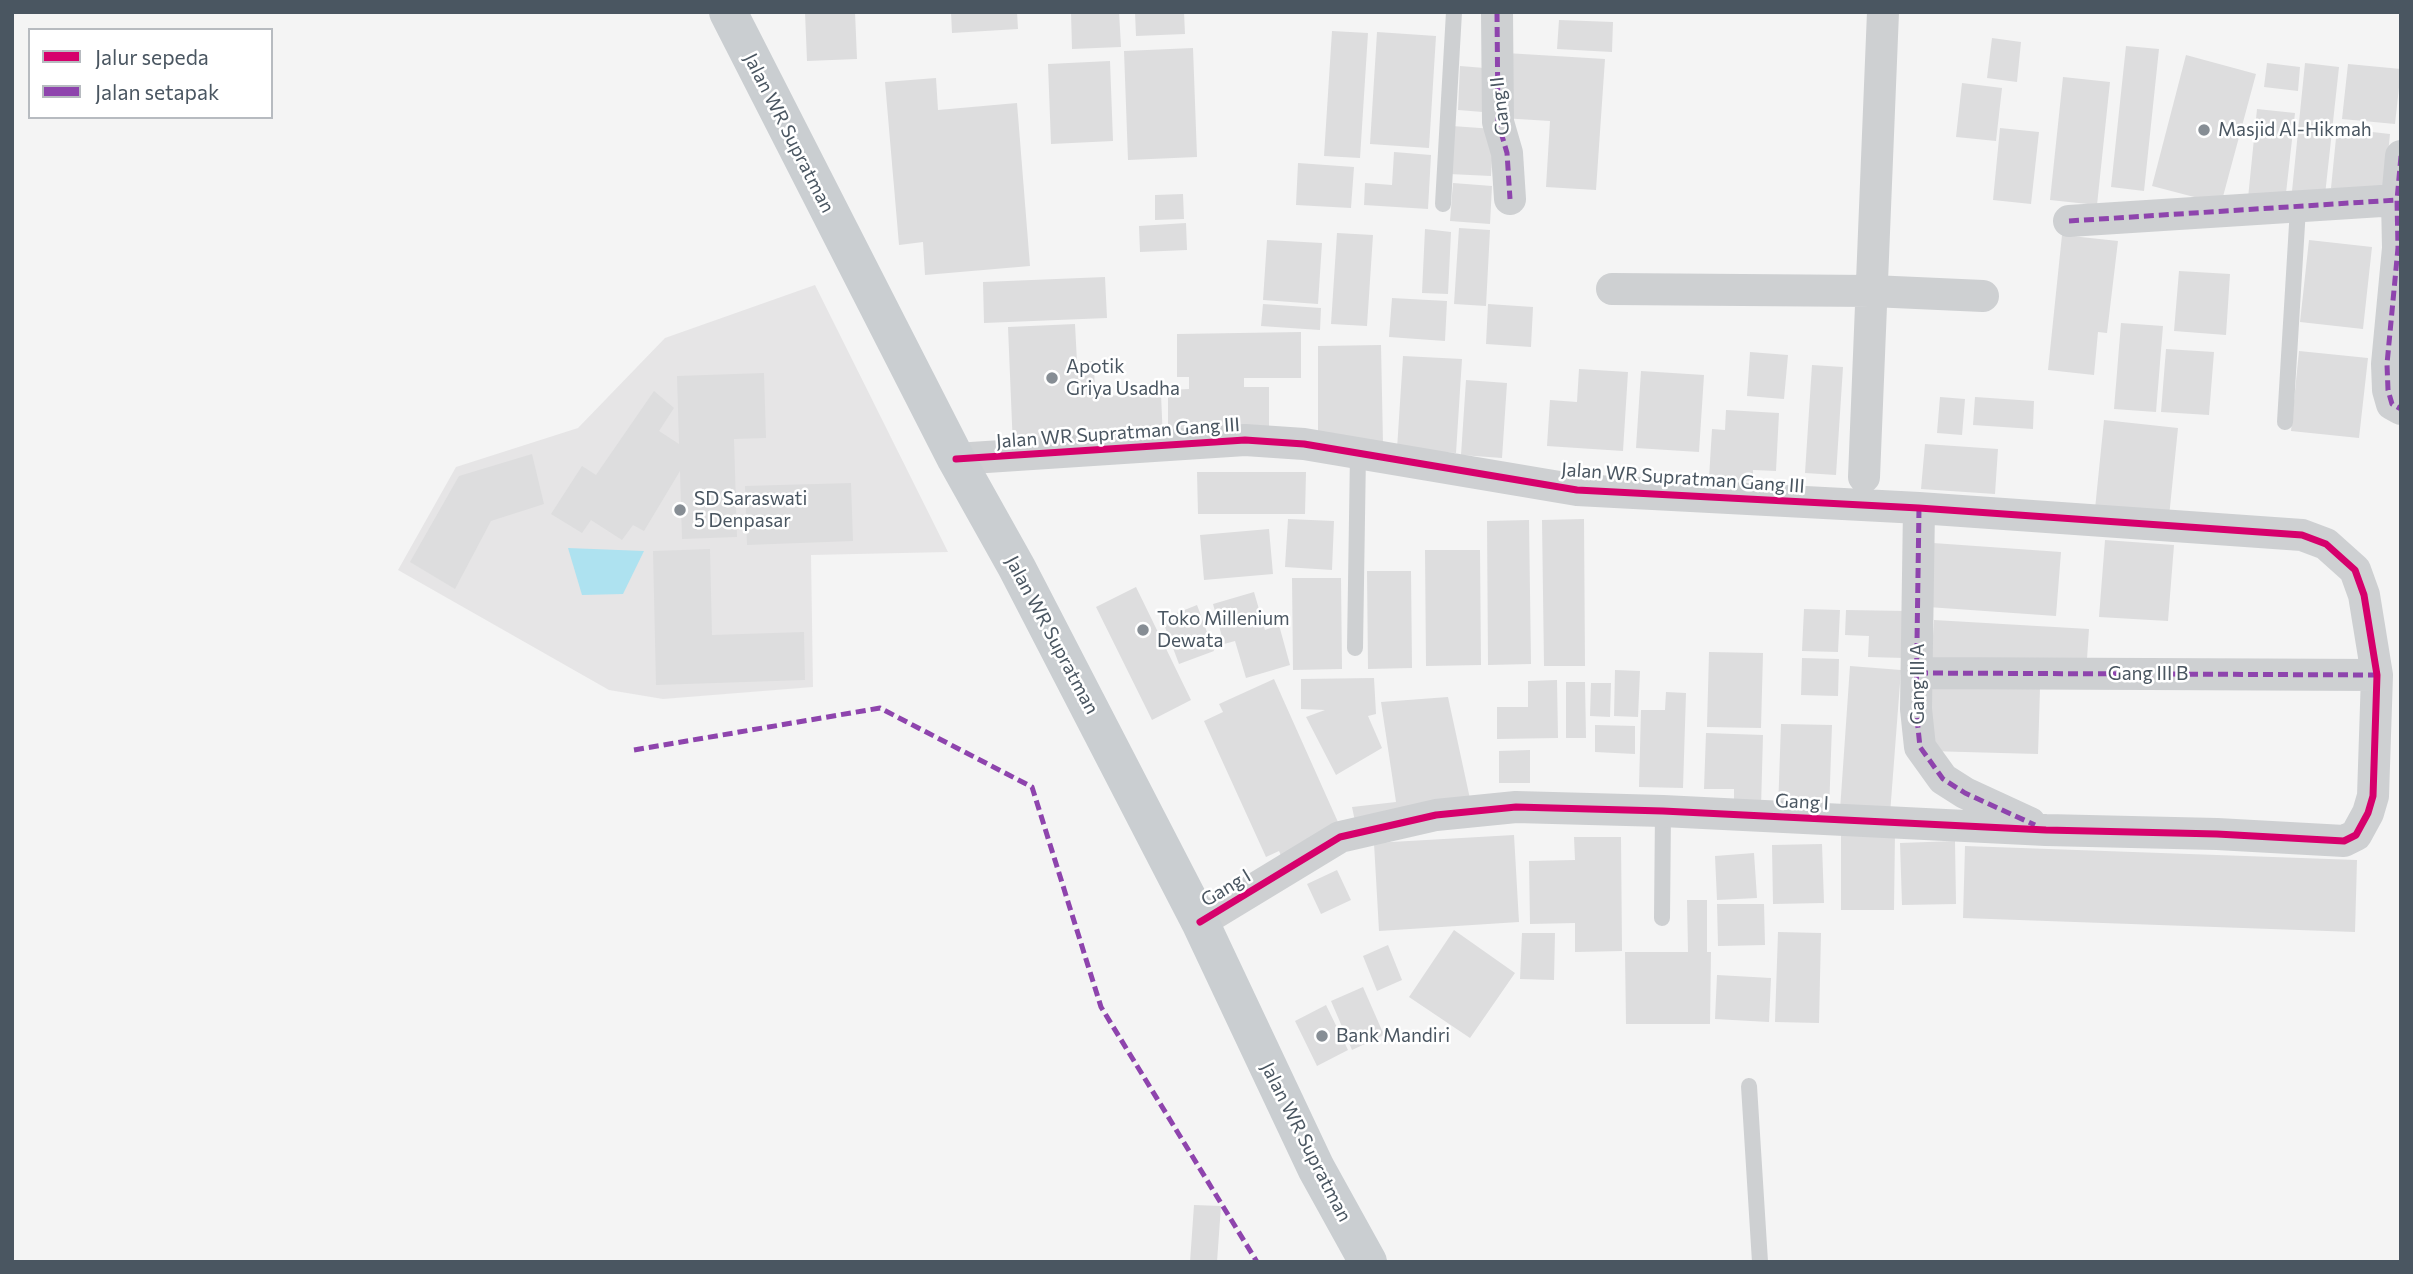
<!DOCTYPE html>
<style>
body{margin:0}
#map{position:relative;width:2413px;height:1274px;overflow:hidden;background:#f4f4f4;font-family:Commissioner,sans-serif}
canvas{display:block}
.frame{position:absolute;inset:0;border:14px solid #4a5661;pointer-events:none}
.legend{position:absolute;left:28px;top:28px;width:245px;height:91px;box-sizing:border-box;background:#fff;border:2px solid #b7bbc0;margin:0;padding:9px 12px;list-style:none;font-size:21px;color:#4a5661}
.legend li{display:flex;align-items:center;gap:14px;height:35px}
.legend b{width:35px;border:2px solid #b7bbc0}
</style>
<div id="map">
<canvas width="2413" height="1274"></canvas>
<div class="frame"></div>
<ul class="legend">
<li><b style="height:9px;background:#d6006c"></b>Jalur sepeda</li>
<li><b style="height:9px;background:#8e44ad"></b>Jalan setapak</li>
</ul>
</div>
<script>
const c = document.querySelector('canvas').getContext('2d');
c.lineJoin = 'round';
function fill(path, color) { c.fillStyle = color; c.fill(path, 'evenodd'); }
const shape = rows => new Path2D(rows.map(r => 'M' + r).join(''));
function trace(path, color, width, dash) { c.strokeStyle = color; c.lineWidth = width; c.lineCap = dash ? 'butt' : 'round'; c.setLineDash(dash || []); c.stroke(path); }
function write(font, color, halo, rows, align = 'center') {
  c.font = font + ' Commissioner,sans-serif'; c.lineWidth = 5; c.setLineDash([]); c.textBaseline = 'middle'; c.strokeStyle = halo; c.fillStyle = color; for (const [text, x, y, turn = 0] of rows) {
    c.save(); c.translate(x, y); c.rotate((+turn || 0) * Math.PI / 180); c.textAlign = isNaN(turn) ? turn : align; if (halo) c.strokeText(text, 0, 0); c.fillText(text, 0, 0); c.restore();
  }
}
const education = shape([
 [815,285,948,552,811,555,813,687,663,699,609,690,398,570,456,467,578,428,665,338]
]);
const water = shape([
 [568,548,644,551,623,594,582,595]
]);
const building = shape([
 [805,12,855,12,857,59,807,61],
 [951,12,1017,12,1018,29,952,33],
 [1071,12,1119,12,1121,47,1072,49],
 [1135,12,1184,12,1185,34,1136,36],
 [1559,20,1613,22,1612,52,1557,49],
 [1332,31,1368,33,1360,158,1324,156],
 [1377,32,1436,36,1429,148,1370,144],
 [1992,38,2021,42,2017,82,1987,78],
 [2126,46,2159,49,2144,191,2111,187],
 [1193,48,1197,157,1128,160,1124,51],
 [1506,53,1605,59,1596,190,1546,187,1550,121,1502,118],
 [2186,55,2256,74,2221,204,2152,186],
 [1110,61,1113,141,1051,144,1048,64],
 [2267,63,2300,67,2298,91,2264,87],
 [2305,63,2339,67,2324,204,2291,201],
 [2348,64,2401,69,2395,124,2342,119],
 [1460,66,1485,68,1483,112,1458,110],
 [2063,77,2110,82,2097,205,2050,200],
 [936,78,938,110,1017,103,1030,266,925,275,923,242,899,245,885,82],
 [1962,83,2002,88,1996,141,1956,137],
 [2257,109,2295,113,2285,202,2248,198],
 [1452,126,1494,129,1491,176,1449,174],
 [2000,128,2039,132,2031,204,1993,200],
 [2337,128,2390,134,2384,194,2331,188],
 [1394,152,1431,155,1428,209,1364,205,1365,183,1392,185],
 [1298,163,1354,167,1351,208,1296,205],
 [1453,183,1492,186,1490,224,1450,221],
 [1183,194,1184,219,1155,220,1155,195],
 [1186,223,1187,250,1140,252,1139,226],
 [1459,228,1490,230,1486,306,1454,304],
 [1425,229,1451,232,1448,294,1422,293],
 [1337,233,1373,235,1367,326,1331,324],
 [2062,235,2118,241,2107,333,2098,332,2094,375,2048,370],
 [1267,240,1322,243,1318,304,1263,300],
 [2309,240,2372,247,2363,329,2300,322],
 [2179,271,2230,274,2226,335,2174,331],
 [1105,277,1107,318,984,323,983,282],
 [1392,298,1447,301,1445,341,1389,337],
 [1263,304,1321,308,1320,330,1261,326],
 [1488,304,1533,307,1531,347,1486,344],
 [2121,323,2163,326,2156,412,2114,409],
 [1075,324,1077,362,1094,361,1095,396,1161,394,1163,441,1013,448,1008,327],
 [1301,332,1301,378,1244,378,1244,387,1269,387,1269,436,1168,438,1168,390,1189,389,1189,377,1177,377,1177,334],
 [1381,345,1383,444,1318,445,1318,346],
 [2166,349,2214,352,2209,415,2161,412],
 [2299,351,2368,358,2359,438,2291,431],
 [1750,352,1788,355,1784,399,1747,396],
 [1403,356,1462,359,1456,453,1397,449],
 [1812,365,1843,367,1836,475,1805,473],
 [1579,369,1628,372,1623,451,1547,446,1550,400,1577,402],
 [1641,371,1704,375,1699,452,1636,448],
 [764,373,766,438,734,439,737,537,682,539,680,471,644,531,633,525,622,540,591,520,582,533,551,514,582,466,596,475,654,391,674,408,659,431,679,444,677,376],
 [1466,380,1507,383,1502,458,1461,455],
 [1940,397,1965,399,1962,435,1937,433],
 [1975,397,2034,401,2033,429,1973,425],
 [1726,410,1779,413,1776,471,1753,470,1753,481,1709,478,1712,429,1725,430],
 [2104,420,2178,428,2169,517,2095,509],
 [1925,444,1998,449,1995,494,1921,489],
 [532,454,544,504,491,521,455,589,410,562,459,476],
 [1197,472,1306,472,1305,514,1198,514],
 [851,483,853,541,747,545,745,486],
 [1288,519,1334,521,1332,570,1285,567],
 [1584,519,1585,666,1544,666,1542,520],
 [1529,520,1531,664,1488,665,1487,521],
 [1269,529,1273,574,1204,580,1200,535],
 [2105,540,2174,545,2168,621,2099,617],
 [1933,543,2061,552,2056,616,1928,607],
 [710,549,712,635,804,632,805,680,656,685,653,551],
 [1425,550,1480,550,1481,665,1426,666],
 [1367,571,1411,571,1412,668,1368,669],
 [1292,578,1341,578,1342,669,1293,670],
 [1136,587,1191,700,1152,720,1096,607],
 [1254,592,1265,630,1279,625,1290,665,1246,678,1235,641,1224,644,1213,604],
 [1197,605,1214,651,1179,664,1162,619],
 [1804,609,1840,610,1838,652,1802,651],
 [1846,610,1906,611,1904,658,1868,657,1869,636,1845,635],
 [1934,620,2089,629,2086,674,1931,665],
 [1709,652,1763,653,1761,728,1707,727],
 [1802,658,1839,659,1838,696,1801,695],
 [1850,666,1901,670,1890,814,1840,810],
 [1615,670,1640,671,1638,717,1614,716],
 [1374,678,1376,714,1368,716,1382,748,1336,775,1306,717,1325,710,1301,709,1301,679],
 [1274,679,1342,831,1282,858,1279,851,1266,857,1204,721,1223,712,1219,704],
 [1557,680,1558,738,1497,739,1497,707,1528,707,1528,681],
 [1566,682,1585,682,1586,738,1566,738],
 [1591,683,1611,683,1610,717,1590,716],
 [1930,686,2040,688,2038,754,1928,751],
 [1666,692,1686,693,1683,788,1639,787,1641,710,1665,710],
 [1448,697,1472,808,1356,826,1352,807,1396,802,1381,702],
 [1781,724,1832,725,1829,812,1778,810],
 [1595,725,1635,726,1635,754,1595,752],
 [1706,733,1763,735,1761,808,1734,808,1734,789,1704,789],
 [1530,750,1530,783,1499,783,1499,751],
 [1841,832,1895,832,1894,910,1841,910],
 [1514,835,1519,922,1379,931,1374,843],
 [1574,837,1621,837,1622,951,1575,952,1575,923,1530,924,1529,861,1575,860],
 [1955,841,1956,904,1902,905,1900,843],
 [1822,844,1824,903,1773,904,1772,845],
 [1965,846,2357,860,2355,932,1963,918],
 [1754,853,1757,898,1717,900,1715,856],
 [1337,870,1351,900,1321,914,1307,884],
 [1687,900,1707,900,1707,952,1711,952,1710,1024,1626,1024,1625,952,1688,952],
 [1717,904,1764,904,1765,945,1718,946],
 [1454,930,1515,973,1470,1038,1409,997],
 [1778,932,1821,933,1819,1023,1775,1022],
 [1522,933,1555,933,1554,980,1520,979],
 [1388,945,1402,980,1377,991,1363,956],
 [1717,975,1771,978,1769,1022,1715,1019],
 [1363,987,1384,1035,1352,1050,1331,1001],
 [1326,1005,1348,1050,1317,1066,1295,1021],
 [1194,1205,1221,1206,1217,1262,1190,1262]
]);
const service = shape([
 [1443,204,1454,12],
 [2285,422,2298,208],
 [1355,648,1358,453],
 [1662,918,1663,811],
 [1749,1086,1760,1262]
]);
const minor = shape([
 [1497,12,1498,122,1507,153,1510,199],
 [2401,156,2397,200,2398,248,2387,364,2388,390,2392,404,2401,409],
 [2069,221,2397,200],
 [1612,289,1872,291,1983,296],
 [956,459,1245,440,1304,444,1577,490,1919,508,2302,535,2326,544,2355,570,2364,595,2377,675,2373,796,2368,813,2356,835,2344,841,2217,834,2046,830,1663,811,1516,807,1436,815,1340,837,1200,922],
 [1864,477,1883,12],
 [1919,508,1916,709,1920,747,1943,779,1965,793,2030,823],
 [1918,673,2377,675]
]);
const primary = shape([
 [728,12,956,459,1017,568,1200,922,1316,1168,1368,1262]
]);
const quiet = shape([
 [1497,12,1498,122,1507,153,1510,199],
 [2401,156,2397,200,2398,248,2387,364,2388,390,2392,404,2401,409],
 [2069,221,2397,200],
 [1919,508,1916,709,1920,747,1943,779,1965,793,2035,825],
 [1918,673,2377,675],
 [634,750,880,708,1032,787,1101,1007,1257,1262]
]);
const cycleway = shape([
 [956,459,1245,440,1304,444,1577,490,1919,508,2302,535,2326,544,2355,570,2364,595,2377,675,2373,796,2368,813,2356,835,2344,841,2217,834,2046,830,1663,811,1516,807,1436,815,1340,837,1200,922]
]);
const markers = [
 [2204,130,7,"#868d94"],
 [1052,378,7,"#868d94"],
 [680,510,7,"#868d94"],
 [1143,630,7,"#868d94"],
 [1322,1036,7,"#868d94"]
];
const streetNames = [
 ["Gang II",1500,106,-96],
 ["Jalan WR Supratman",789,133,63],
 ["Jalan WR Supratman Gang III",1118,433,-4],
 ["Jalan WR Supratman Gang III",1683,478,4],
 ["Jalan WR Supratman",1052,635,62],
 ["Gang III B",2148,674],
 ["Gang III A",1918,684,-90],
 ["Gang I",1802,802,3],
 ["Gang I",1226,888,-31],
 ["Jalan WR Supratman",1306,1142,63]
];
const poiNames = [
 ["Masjid Al-Hikmah",2218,130],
 ["Apotik",1066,367],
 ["Griya Usadha",1066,389],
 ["SD Saraswati",694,499],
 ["5 Denpasar",694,521],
 ["Toko Millenium",1157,619],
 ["Dewata",1157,641],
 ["Bank Mandiri",1336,1036]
];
fill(education, '#e6e5e6');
fill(water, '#aee2f0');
fill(building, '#ddddde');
trace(service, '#ced0d2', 16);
trace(minor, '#ced0d2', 32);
trace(primary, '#caced1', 38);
trace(quiet, '#8e44ad', 5, [10, 5]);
trace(cycleway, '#d6006c', 7);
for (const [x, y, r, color] of markers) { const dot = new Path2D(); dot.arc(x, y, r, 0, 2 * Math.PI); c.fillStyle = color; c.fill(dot); trace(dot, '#fff', 2.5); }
write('19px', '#4a5661', '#fff', streetNames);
write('19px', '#4a5661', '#fff', poiNames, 'left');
</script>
